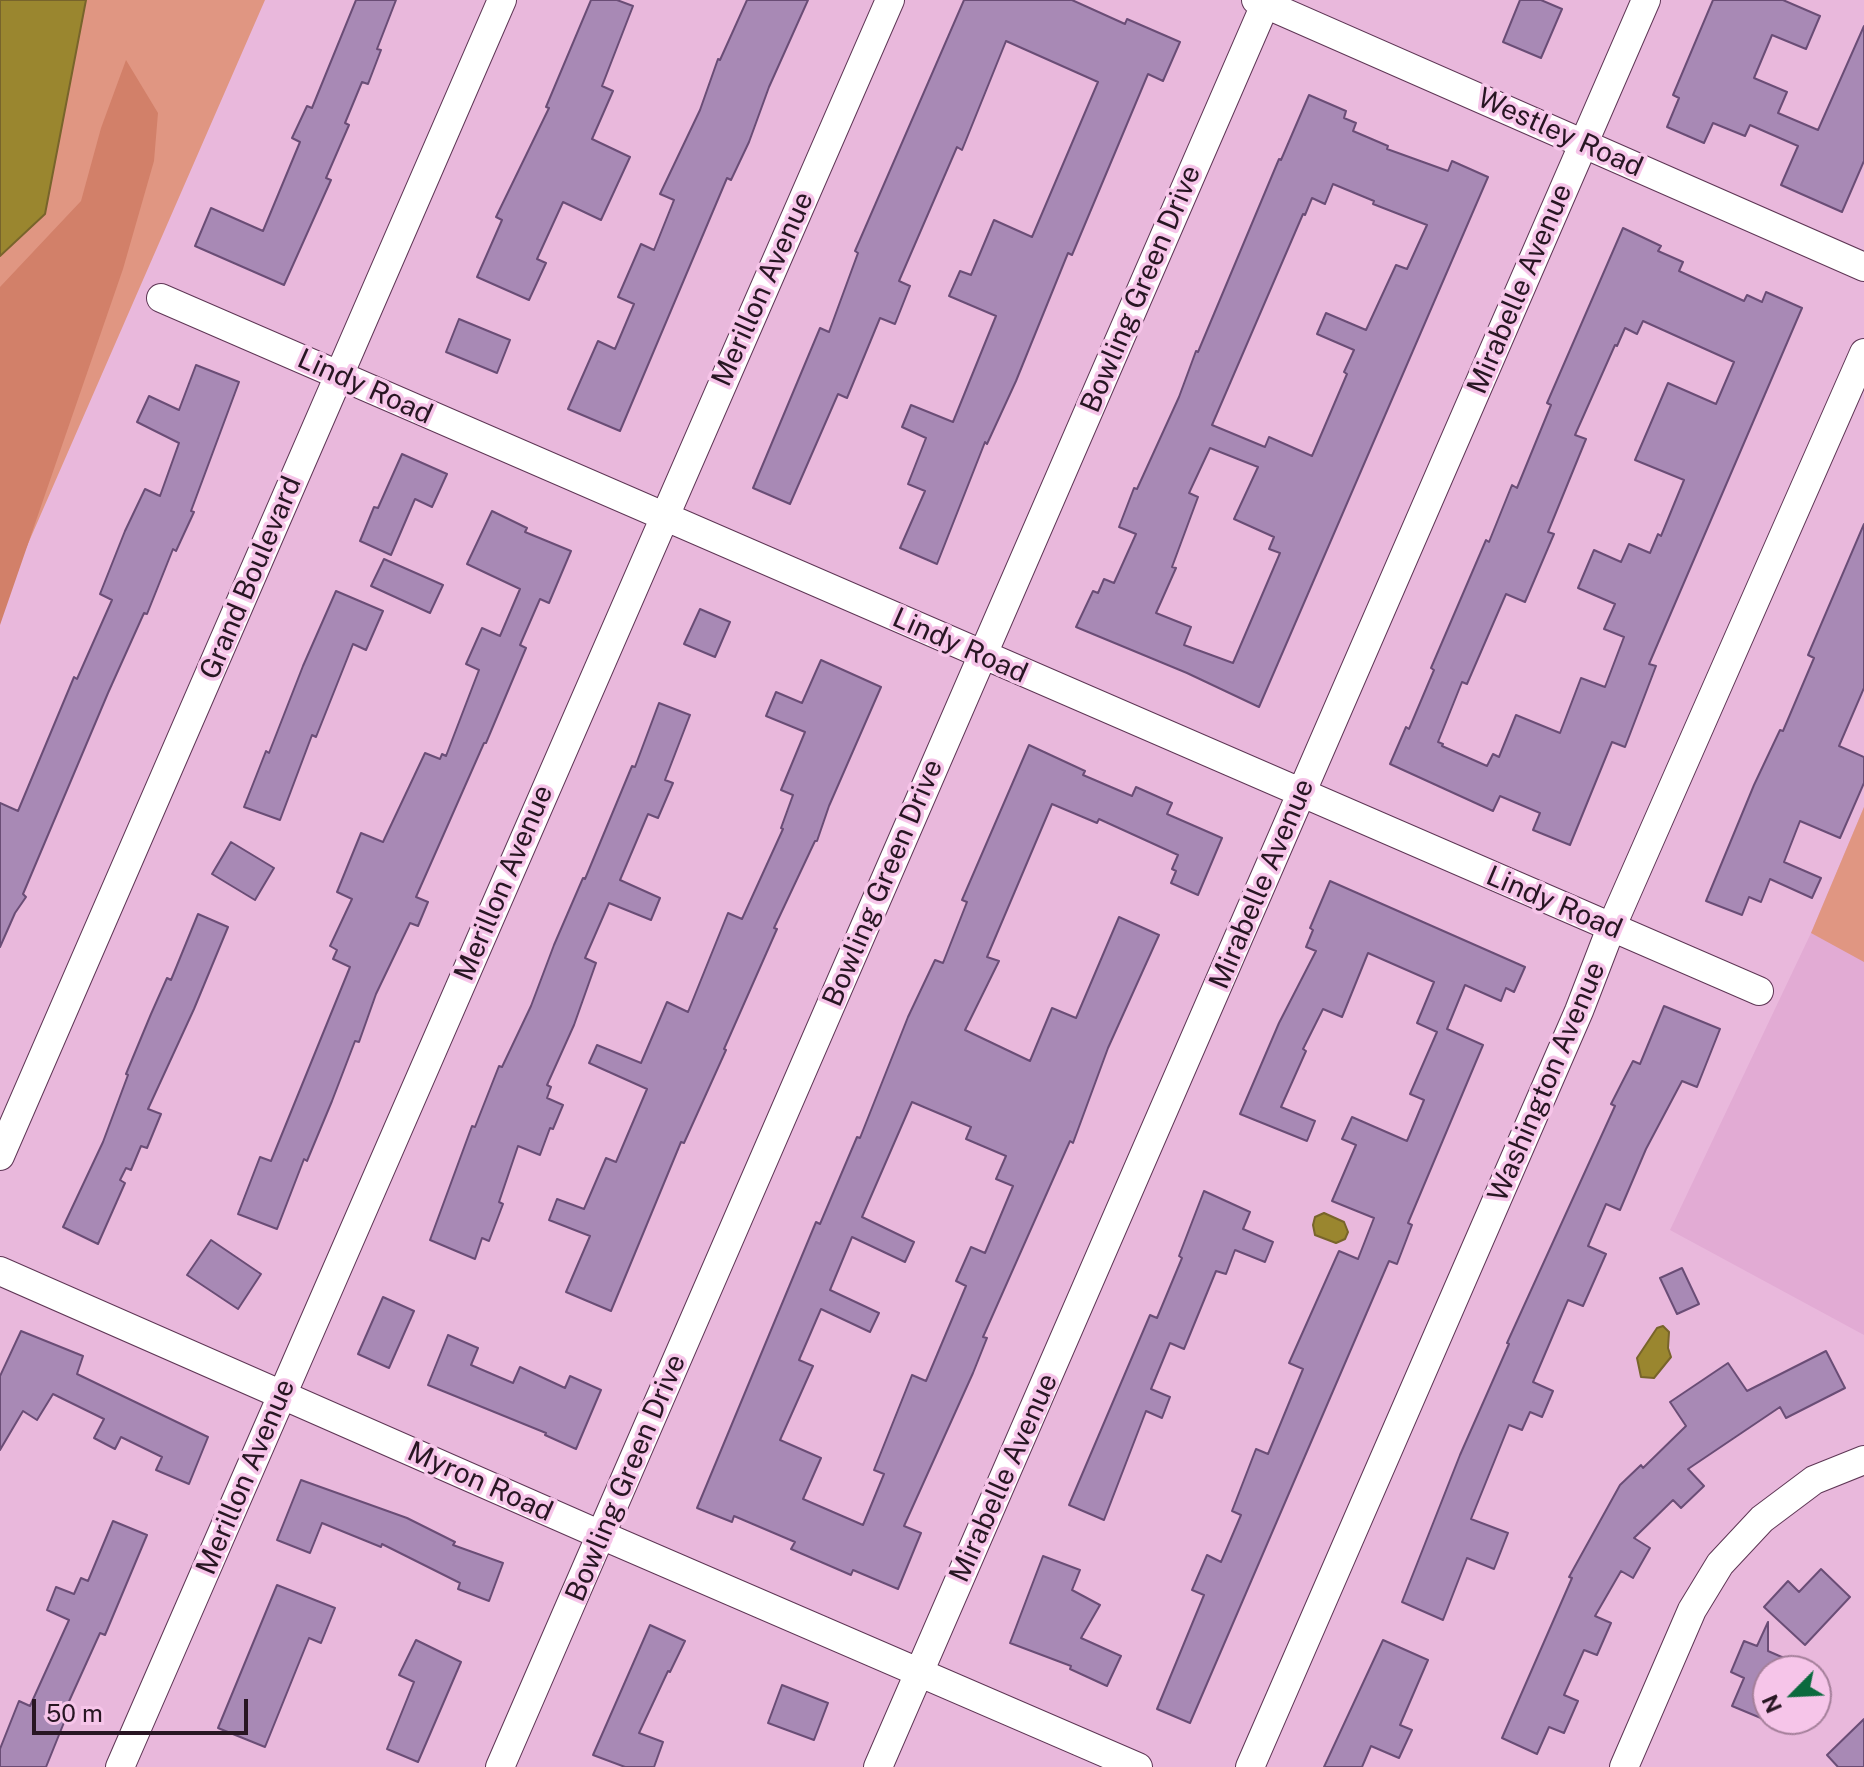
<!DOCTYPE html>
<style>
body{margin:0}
#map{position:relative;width:1864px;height:1767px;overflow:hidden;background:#e9b8dc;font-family:"Public Sans",sans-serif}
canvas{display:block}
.north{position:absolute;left:1752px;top:1655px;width:80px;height:80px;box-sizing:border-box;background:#f6c5e9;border:2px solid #a47f9a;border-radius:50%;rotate:246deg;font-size:22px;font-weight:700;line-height:32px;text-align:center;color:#281623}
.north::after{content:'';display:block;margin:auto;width:28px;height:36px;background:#0b6a3e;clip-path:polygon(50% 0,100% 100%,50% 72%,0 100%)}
.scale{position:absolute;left:32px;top:1699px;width:216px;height:36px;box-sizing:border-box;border:4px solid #281623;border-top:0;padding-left:10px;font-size:24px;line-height:28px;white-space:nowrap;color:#281623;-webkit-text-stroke:6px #f6c5e9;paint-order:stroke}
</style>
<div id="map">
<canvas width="1864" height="1767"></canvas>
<div class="north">N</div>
<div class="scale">50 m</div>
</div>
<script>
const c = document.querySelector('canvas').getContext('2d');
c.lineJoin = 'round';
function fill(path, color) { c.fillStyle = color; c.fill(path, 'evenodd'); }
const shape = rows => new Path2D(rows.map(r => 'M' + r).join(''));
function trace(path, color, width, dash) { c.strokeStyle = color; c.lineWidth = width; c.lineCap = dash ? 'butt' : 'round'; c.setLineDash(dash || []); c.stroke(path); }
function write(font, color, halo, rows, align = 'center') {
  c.font = font + ' "Public Sans",sans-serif'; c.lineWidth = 7; c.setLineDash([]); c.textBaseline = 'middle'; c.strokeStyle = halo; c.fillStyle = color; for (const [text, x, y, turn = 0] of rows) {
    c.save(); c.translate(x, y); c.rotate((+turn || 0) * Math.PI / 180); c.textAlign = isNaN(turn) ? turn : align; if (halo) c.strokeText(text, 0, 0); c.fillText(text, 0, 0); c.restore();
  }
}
const built = shape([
 [1864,807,1864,1335,1670,1230,1811,933]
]);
const green = shape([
 [0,0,265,0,17,569,0,561],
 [1864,807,1864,962,1811,933]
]);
const forest = shape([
 [126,60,158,113,154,161,123,269,0,625,0,287,81,201,101,128]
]);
const water = shape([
 [0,0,86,0,45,214,0,256,0,0],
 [1324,1213,1344,1222,1348,1232,1345,1239,1336,1243,1315,1235,1313,1225,1315,1217,1324,1213],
 [1663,1326,1669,1332,1668,1348,1671,1357,1654,1378,1641,1377,1637,1358,1657,1328,1663,1326]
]);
const building = shape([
 [356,0,396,0,377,49,381,50,368,84,362,82,345,123,349,125,326,178,331,180,284,285,195,246,211,208,263,231,300,142,292,138,307,106,312,108,356,0],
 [591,0,617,0,633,6,602,86,613,91,592,139,630,157,601,220,563,202,537,259,546,263,529,300,477,277,502,220,496,217,549,108,546,107,591,0],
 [747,0,808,0,769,87,749,142,731,180,727,178,620,431,568,409,598,341,615,349,634,304,618,297,641,244,654,250,674,200,660,194,700,110,718,59,720,60,747,0],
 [964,0,1072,0,1125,24,1127,19,1180,42,1163,81,1148,74,1072,255,1068,253,1016,381,987,444,985,442,937,564,900,548,925,491,908,484,926,438,902,427,911,405,953,422,996,316,949,296,960,271,971,275,994,220,1032,237,1098,82,1006,41,962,150,957,147,899,281,910,286,895,324,880,318,847,398,838,394,790,504,753,488,820,328,829,332,858,253,855,251,964,0],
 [1520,0,1541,0,1562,9,1541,58,1503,42,1520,0],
 [1713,0,1783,0,1820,16,1806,49,1772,35,1754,78,1787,92,1778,113,1818,130,1864,26,1864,161,1842,212,1781,185,1798,146,1750,125,1745,136,1713,123,1704,143,1667,127,1679,98,1673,95,1713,0],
 [1309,95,1346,111,1344,118,1356,123,1353,131,1388,146,1387,149,1448,171,1452,161,1488,177,1259,707,1187,673,1076,627,1093,591,1098,593,1104,579,1114,583,1136,534,1119,527,1134,488,1137,489,1179,397,1196,351,1198,352,1279,159,1281,160,1309,95],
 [1333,184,1374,201,1373,204,1427,225,1407,269,1396,265,1366,330,1326,313,1317,334,1354,350,1344,372,1347,374,1312,456,1269,437,1265,447,1212,425,1303,214,1305,215,1312,198,1325,204,1333,184],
 [1210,448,1258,467,1234,519,1274,537,1269,549,1280,553,1233,663,1184,645,1191,627,1156,613,1176,568,1172,567,1198,497,1189,493,1210,448],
 [1623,228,1661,246,1658,251,1683,262,1679,271,1744,301,1747,295,1762,302,1766,292,1802,308,1649,664,1656,666,1625,747,1612,742,1570,845,1533,830,1540,813,1500,796,1493,811,1390,764,1406,727,1409,729,1434,670,1431,668,1486,540,1489,542,1512,485,1517,488,1551,405,1547,403,1623,228],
 [1643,321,1734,362,1716,404,1668,383,1635,460,1684,480,1661,536,1658,534,1650,553,1629,544,1621,562,1594,550,1578,588,1615,604,1604,629,1624,637,1605,687,1581,678,1560,733,1516,715,1499,757,1493,754,1487,766,1442,746,1443,744,1438,742,1462,682,1467,684,1506,594,1525,602,1554,534,1548,532,1586,439,1575,435,1615,345,1617,346,1625,328,1637,334,1643,321],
 [459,319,510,340,497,373,446,352,459,319],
 [196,365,239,382,191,511,194,512,176,551,173,549,147,614,144,613,108,693,23,894,26,897,15,913,0,947,0,803,18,811,74,677,77,679,112,600,100,594,125,531,145,489,160,496,179,443,137,422,149,396,179,410,196,365],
 [402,454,447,474,432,507,415,499,391,555,360,541,374,507,378,508,402,454],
 [492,511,527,528,525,532,571,551,549,603,540,599,520,645,526,648,486,743,484,743,416,897,428,902,418,926,410,923,376,994,359,1042,355,1041,332,1101,307,1161,304,1159,277,1229,238,1214,260,1157,271,1161,350,967,333,959,337,950,330,946,352,899,337,892,361,833,383,842,425,753,440,759,442,754,446,756,479,670,466,664,482,628,500,636,520,589,467,564,492,511],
 [1864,524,1864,688,1839,746,1864,757,1864,783,1840,838,1800,821,1784,862,1821,878,1812,898,1770,879,1761,902,1749,897,1742,915,1706,901,1754,785,1780,730,1783,731,1814,658,1808,655,1864,524],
 [384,559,443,585,430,613,371,586,384,559],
 [336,591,383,611,366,650,353,644,316,737,312,735,280,820,244,807,266,751,269,753,303,666,336,591],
 [700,609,730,622,715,657,684,644,700,609],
 [821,660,881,687,829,806,817,841,815,841,774,928,777,929,724,1049,726,1050,684,1143,681,1142,611,1311,566,1292,590,1236,549,1220,557,1199,584,1209,606,1158,616,1162,647,1089,589,1063,597,1045,641,1063,667,1002,688,1012,728,913,742,919,783,829,781,828,793,795,781,790,805,732,766,716,776,692,802,703,821,660],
 [659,703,690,715,665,780,673,783,658,818,648,814,620,880,660,898,651,920,609,903,585,958,596,963,574,1025,547,1085,551,1087,547,1098,563,1105,553,1129,550,1128,540,1155,518,1146,499,1202,503,1204,489,1241,482,1238,475,1259,430,1240,472,1126,475,1127,499,1066,502,1067,531,1006,554,945,583,878,585,879,632,766,635,767,659,703],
 [1029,745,1085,771,1083,775,1132,796,1136,787,1172,803,1167,814,1222,838,1198,895,1171,883,1176,871,1172,869,1178,855,1099,819,1097,823,1052,804,987,957,999,961,965,1030,1030,1061,1052,1008,1076,1018,1119,917,1159,935,1108,1048,1073,1143,1070,1141,983,1337,987,1338,973,1373,904,1526,921,1533,898,1589,853,1570,851,1575,791,1549,795,1542,734,1516,732,1522,697,1508,816,1222,820,1224,857,1137,860,1138,908,1017,935,960,943,963,967,902,962,900,1029,745],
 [912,1102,971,1127,966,1139,1006,1156,996,1179,1013,1186,985,1253,971,1247,956,1281,966,1286,926,1381,912,1375,874,1470,884,1474,863,1525,803,1499,821,1458,780,1440,813,1366,799,1360,821,1309,870,1332,879,1313,830,1290,852,1237,905,1262,914,1242,862,1217,912,1102],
 [231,842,274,868,255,900,212,874,231,842],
 [1330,881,1525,967,1514,992,1506,988,1501,1001,1465,985,1447,1029,1483,1045,1408,1223,1412,1225,1397,1264,1389,1261,1190,1723,1157,1709,1204,1595,1192,1590,1207,1555,1221,1562,1241,1515,1232,1511,1256,1449,1268,1454,1303,1369,1289,1363,1339,1251,1358,1259,1374,1218,1332,1201,1356,1145,1342,1139,1352,1117,1407,1141,1424,1100,1410,1094,1437,1032,1417,1023,1434,982,1368,953,1342,1017,1323,1009,1303,1049,1306,1051,1281,1107,1315,1121,1307,1141,1240,1114,1279,1023,1316,951,1306,947,1313,930,1310,928,1330,881],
 [198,914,228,927,194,1009,148,1109,161,1114,147,1148,141,1146,131,1170,126,1168,120,1180,125,1183,98,1244,63,1227,103,1142,128,1075,126,1074,151,1014,167,978,171,980,198,914],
 [1664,1006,1720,1029,1697,1087,1682,1081,1646,1149,1620,1210,1606,1204,1588,1246,1606,1254,1583,1306,1568,1300,1533,1382,1553,1391,1542,1417,1530,1412,1522,1430,1509,1425,1471,1519,1508,1533,1494,1569,1467,1558,1443,1620,1402,1602,1460,1455,1509,1344,1507,1343,1615,1106,1611,1104,1633,1061,1640,1064,1664,1006],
 [1204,1191,1250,1212,1243,1229,1273,1242,1265,1262,1235,1250,1226,1274,1216,1271,1184,1349,1170,1343,1151,1389,1170,1397,1162,1418,1146,1411,1104,1520,1069,1505,1150,1315,1157,1318,1182,1258,1179,1256,1204,1191],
 [211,1240,261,1274,238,1309,187,1275,211,1240],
 [1682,1268,1699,1304,1677,1314,1660,1278,1682,1268],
 [383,1297,414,1311,389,1368,358,1354,383,1297],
 [21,1331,83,1356,77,1374,208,1437,189,1484,156,1470,162,1457,121,1437,115,1449,94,1438,104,1419,53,1394,37,1420,23,1411,0,1450,0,1376,21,1331],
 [448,1335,478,1348,471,1365,513,1383,520,1367,565,1388,570,1376,601,1390,576,1449,545,1435,546,1433,428,1385,448,1335],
 [1826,1351,1845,1388,1786,1418,1780,1407,1688,1469,1704,1486,1681,1508,1673,1500,1634,1538,1650,1548,1633,1578,1621,1571,1595,1616,1611,1623,1597,1655,1584,1650,1564,1695,1578,1701,1564,1733,1549,1727,1537,1754,1502,1738,1572,1578,1569,1577,1620,1485,1641,1465,1643,1468,1686,1426,1670,1402,1728,1363,1747,1391,1826,1351],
 [301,1480,407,1518,455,1542,453,1545,503,1563,489,1601,458,1589,460,1583,382,1544,381,1547,322,1523,310,1553,277,1540,301,1480],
 [113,1521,147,1535,105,1635,100,1633,61,1719,65,1720,46,1767,0,1767,0,1749,19,1701,30,1706,69,1620,47,1610,56,1587,74,1594,81,1578,88,1581,113,1521],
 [1043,1556,1080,1570,1072,1590,1100,1605,1081,1638,1121,1656,1107,1686,1070,1669,1071,1666,1010,1643,1043,1556],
 [1821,1569,1850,1597,1805,1645,1764,1607,1788,1581,1799,1592,1821,1569],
 [277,1585,335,1608,321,1643,309,1638,265,1747,218,1728,277,1585],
 [1768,1622,1768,1651,1814,1671,1768,1671,1768,1721,1732,1706,1744,1678,1731,1672,1744,1641,1757,1646,1768,1622],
 [650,1625,685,1641,670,1672,668,1671,639,1733,663,1742,654,1767,625,1767,593,1755,650,1625],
 [416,1640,461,1662,418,1762,387,1749,414,1682,399,1675,416,1640],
 [1383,1640,1428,1660,1400,1725,1412,1730,1399,1758,1371,1746,1362,1767,1324,1767,1383,1640],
 [782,1685,828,1703,814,1740,768,1723,782,1685],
 [1864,1719,1864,1767,1838,1767,1827,1755,1864,1719]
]);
const street = shape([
 [1256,0,1864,267],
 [161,298,1759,991],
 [0,1156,502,0],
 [0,1271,601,1535,1138,1767],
 [120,1767,890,0],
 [500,1767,1267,0],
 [878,1767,1646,0],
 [1250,1767,1579,1011,1611,928,1864,353],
 [1624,1767,1692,1610,1720,1564,1762,1519,1814,1480,1864,1460]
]);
const streetNames = [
 ["Westley Road",1560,133,24],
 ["Merillon Avenue",763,289,-66],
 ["Bowling Green Drive",1141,289,-67],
 ["Mirabelle Avenue",1520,289,-67],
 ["Lindy Road",365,387,24],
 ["Grand Boulevard",251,578,-67],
 ["Lindy Road",960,646,24],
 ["Merillon Avenue",504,883,-67],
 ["Bowling Green Drive",883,883,-67],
 ["Mirabelle Avenue",1262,884,-67],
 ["Lindy Road",1554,903,23],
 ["Washington Avenue",1547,1082,-67],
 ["Merillon Avenue",246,1477,-67],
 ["Bowling Green Drive",626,1478,-67],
 ["Mirabelle Avenue",1004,1478,-66],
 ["Myron Road",480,1482,24]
];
fill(built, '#e2abd4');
fill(green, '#e09682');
fill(forest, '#d28069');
fill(water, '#9a862f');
trace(water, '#78642b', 2);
fill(building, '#a889b5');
trace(building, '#6a4d76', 2);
trace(street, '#5e3655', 30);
trace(street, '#fff', 28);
write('28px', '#281623', '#f6c5e9', streetNames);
</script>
